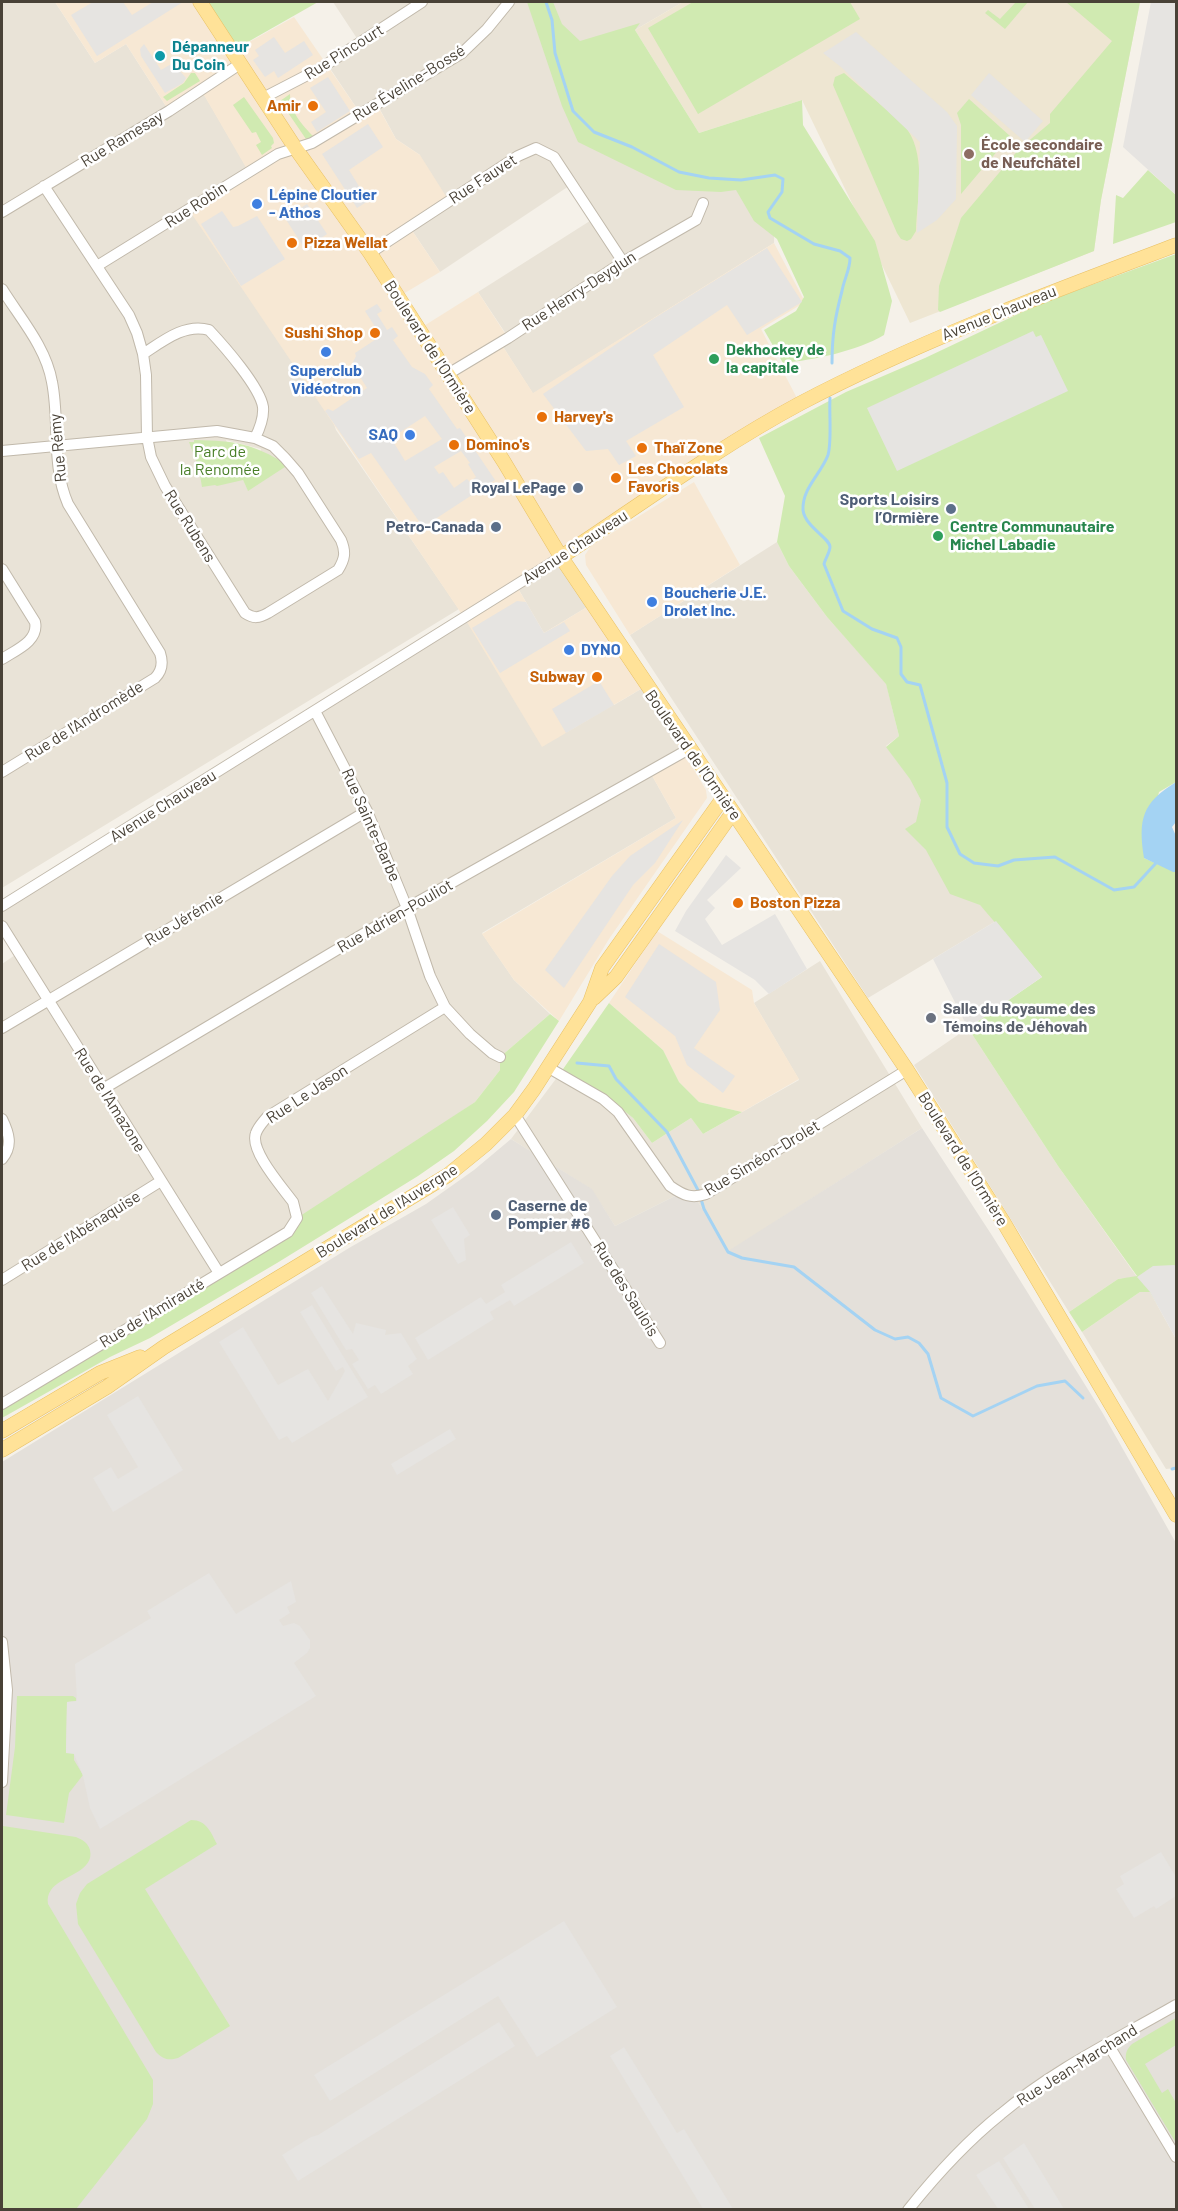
<!DOCTYPE html>
<html>
<head>
<meta charset="utf-8">
<style>
  body { margin:0 }
  #map { position:relative; width:1178px; height:2211px; overflow:hidden; background:#f5f1e9; font-family:Barlow,sans-serif }
  canvas { display:block }
  .frame { position:absolute; inset:0; border:3px solid #494237; pointer-events:none }
</style>
</head>
<body>
<div id="map">
<canvas width="1178" height="2211"></canvas>
<div class="frame"></div>
</div>
<script>
const ctx = document.querySelector('canvas').getContext('2d');
ctx.lineJoin = 'round';
function fillPath(path, color) { ctx.fillStyle = color; ctx.fill(path, 'evenodd'); }
function trace(path, color, width, dash) { ctx.strokeStyle = color; ctx.lineWidth = width; ctx.lineCap = dash ? 'butt' : 'round'; ctx.setLineDash(dash || []); ctx.stroke(path); }
function drawText(font, color, halo, rows, align = 'center') {
  ctx.font = font + ' Barlow,sans-serif'; ctx.lineWidth = 5; ctx.setLineDash([]); ctx.textBaseline = 'middle'; ctx.strokeStyle = halo; ctx.fillStyle = color; for (const [text, x, y, turn = 0] of rows) {
    ctx.save(); ctx.translate(x, y); ctx.rotate((+turn || 0) * Math.PI / 180); ctx.textAlign = isNaN(turn) ? turn : align; if (halo) ctx.strokeText(text, 0, 0); ctx.fillText(text, 0, 0); ctx.restore();
  }
}
const residential = new Path2D(`
  M2 2H55L95 63 126 44 169 111 201 89 249 171 336 430 459 609 2 888ZM226 440 261 449 248 490 243 480Z
  M333 2H683L561 73 775 201 774 243 533 394 500 342 508 337 478 292 593 219 572 184 440 272 409 226 420 155 396 139 377 104 360 113 327 64 360 43Z
  M777 542 789 566 827 617 886 683 899 736 886 746 935 811 906 829 996 921 868 998 630 635Z
  M561 557 592 604 544 633 516 585Z
  M465 619 614 705 646 686 689 749 650 772 676 818 482 933 514 980 550 1014 500 1057V1070L475 1102 294 1226 2 1404V964L18 953 2 926V906Z
  M820 961 922 1128 728 1252 695 1197 675 1196 615 1226 591 1189 511 1139 561 1072 618 1106 633 1118 652 1143 691 1118 703 1134 799 1080 754 1003Z
  M968 1028 1058 1166 1137 1277 1118 1279 1069 1312 914 1065Z
  M1140 1292H1150L1176 1339V1468L1166 1469 1082 1332Z`);
const commercial = new Path2D(`
  M55 2H200L233 51 294 17 360 113 376 103 396 139 420 155 449 201 409 226 440 272 398 297 419 329 478 292 508 338 500 342 533 393 774 243 805 302 761 329 800 404 516 585 544 633 592 604 646 686 542 747 465 619 189 210 248 171 201 90 169 111 126 44 95 63Z
  M694 482 740 565 630 635 586 565 585 555 591 546Z
  M685 755 706 790 707 798 609 939 559 1021 514 980 482 934 676 818 651 774Z
  M657 931 752 990 754 1003 799 1079 742 1112 699 1102 679 1082 663 1050 609 1003Z`);
const industrial = new Path2D(`
  M922 1128 993 1237 1102 1412 1176 1543V2209L2 2210V1462L349 1248 426 1204 474 1170 511 1139 592 1189 615 1226 675 1196 695 1197 728 1251Z`);
const education = new Path2D(`
  M683 2H1140L1101 200 1094 251 910 323 802 100 699 133 635 30Z`);
const green = new Path2D(`
  M200 2H318L232 51Z
  M527 2H553L562 24 580 41 640 23 635 30 699 133 802 100 803 125 875 241 892 301 884 335C857 351 814 360 783 363L764 330 796 311 804 297 777 239 754 221 736 190 721 192 676 190 578 142 562 106Z
  M693 2H850L860 19 698 114 648 28Z
  M1016 2H1028L1005 29 985 13 988 10 1000 19Z
  M1066 2H1140L1101 200 1094 251 940 312 938 310 939 286 961 218 1025 142V144L1050 123V114L1112 41Z
  M191 73H195L200 81 167 101 163 97 184 83Z
  M844 73 903 124C928 152 917 197 916 231L911 239 907 241 901 239 897 233 833 85 835 77Z
  M290 94C290 112 302 125 314 137L308 142 280 101Z
  M244 97 273 138 274 143 271 146 272 148 262 155 256 145 261 142 256 132 252 133 233 105Z
  M969 99 1010 136 961 194V125L957 113Z
  M1148 170 1176 195V222L1113 244 1116 195 1123 198Z
  M1176 254V782L1159 792 1144 858 1176 872V1336L1150 1292H1140L1082 1332 1069 1312 1118 1279 1137 1276 1058 1166 968 1028 1042 977 980 905 950 894 926 850 905 829 916 822 921 800 910 779 886 747 899 736 886 684 827 617 789 566 777 542 785 496 759 438 846 392 925 358 1037 305Z
  M194 440C237 441 251 443 288 465L248 491 243 480 217 486 215 485 202 487 199 469 189 442H194Z
  M609 1003 663 1050 679 1082 699 1102 742 1112 703 1134 691 1118 652 1143 633 1118 618 1106 561 1072Z
  M550 1014 559 1021 514 1092 487 1121 454 1151 418 1176 277 1263 150 1338 110 1357 2 1418V1404L288 1232 297 1218 475 1102 500 1070V1057Z
  M17 1696H73L76 1698V1701L67 1702 66 1752 74 1753V1760L83 1775 69 1793 64 1823 6 1815 15 1747Z
  M191 1820C207 1820 211 1833 217 1844L145 1889 230 2026 178 2058C168 2061 163 2059 156 2052L78 1924 76 1904 80 1893 87 1884Z
  M3 1826 76 1837C83 1840 88 1843 90 1850 95 1872 60 1876 51 1890 48 1894 47 1899 48 1904L153 2080V2104L147 2119 76 2209H2Z
  M1176 2018V2045L1145 2064 1162 2093 1168 2089 1176 2103V2143L1126 2060C1125 2053 1127 2049 1132 2044Z`);
const parking = new Path2D(`
  M93 2H123L132 15 153 2H183L97 56 71 15Z
  M1151 2H1176V195L1123 147Z
  M856 32 947 112 957 126 956 199 937 220 917 233 920 142 841 67 823 53Z
  M274 37 285 53 304 41 313 55 278 78 274 71 265 77 253 60 259 56 255 50Z
  M144 44 161 70 173 63 186 78 183 83 165 93 141 56 140 49Z
  M989 73 1043 121 1025 142 971 95Z
  M328 77 350 111 317 132 311 122 326 112 310 88Z
  M368 124 383 147 349 170 368 201 357 208 322 154Z
  M307 204 327 234 305 249 285 218Z
  M222 211 233 227 238 226 257 216 285 259 241 286 201 224Z
  M767 248 802 302 747 335 727 305 653 355 684 407 626 441 636 456 619 465 608 449 586 451 543 394 653 319Z
  M377 304 382 311 377 314 387 330 392 327 398 336 393 340 412 367 425 374 433 385 429 389 457 429 460 428 495 480 423 527 371 453 359 459 325 411 328 409 333 411 367 388 352 364 356 356 355 353 381 336 365 311ZM425 416 442 439 405 461 391 438ZM461 451 470 463 468 464 476 477 470 482 467 479 454 488 443 472 439 474 434 467Z
  M1033 331 1036 337 1041 335 1068 391 897 471 867 408Z
  M517 601 526 602 544 633 564 622 570 631 500 673 472 628Z
  M599 681 614 705 566 733 552 709Z
  M683 820 655 863 633 885 564 988 545 970 612 876 630 856Z
  M726 855 741 868 707 900 715 908 705 919 722 945 775 914 807 969 769 994 755 980 675 931 686 911Z
  M996 921 1042 977 968 1028 933 959Z
  M659 944 716 982 720 1010 694 1048 735 1076 723 1093 687 1065 675 1036 625 997Z
  M453 1207 470 1235 464 1239 466 1260 458 1264 431 1220Z
  M571 1242 584 1263 514 1306 510 1300 490 1312 494 1319 428 1360 415 1338 481 1297 486 1304 505 1292 501 1285Z
  M1174 1265 1176 1266V1339L1150 1292 1137 1277 1153 1266Z
  M322 1286 353 1334 356 1323 386 1330 385 1335 401 1333 417 1359 408 1366 413 1374 381 1394 375 1385 368 1389 352 1364 359 1360 352 1349 346 1350 311 1293Z
  M312 1305 368 1397 292 1443 287 1436 279 1440 219 1342 243 1327 278 1385 308 1369 328 1401 345 1371 343 1367 336 1371 300 1312Z
  M138 1396 183 1470 113 1512 93 1478 111 1467 118 1479 138 1467 107 1415Z
  M450 1429 456 1439 397 1475 391 1464Z
  M209 1573 236 1614 291 1581 296 1602 287 1607 290 1613 279 1620 283 1626 294 1623 300 1626 310 1640V1648L307 1653 294 1663 316 1696 100 1829 90 1808 83 1776 74 1754 66 1753 67 1702 77 1701 75 1664 151 1618 147 1611Z
  M1161 1852 1176 1877V1896L1156 1909 1154 1906 1134 1918 1116 1889 1124 1884 1120 1876Z
  M564 1921 617 2007 537 2057 498 1996 330 2101 314 2075Z
  M499 2022 515 2046 298 2181 282 2155 311 2137 318 2135Z
  M624 2047 677 2133 684 2129 733 2209H703L610 2056Z
  M1024 2143 1064 2209H1035L1003 2158Z
  M999 2161 1029 2209H998L976 2175Z`);
const water = new Path2D(`
  M1176 782V822L1172 827 1176 836V872H1173L1144 858C1138 819 1142 803 1176 782Z`);
const stream = new Path2D(`
  M546 2 552 20 555 53 573 111 594 132 632 147 679 172 709 178 741 180 775 175 783 179 782 192 768 212 770 218 814 244 840 251 850 258C850 270 844 279 842 291 835 317 832 336 832 363
  M830 398C829 414 832 441 828 455 821 474 802 488 803 510 805 527 830 538 830 547 830 552 825 559 824 564L843 611 872 629 897 638 901 647V674L907 682 920 685 947 783V827L960 854 974 863 998 866 1014 860 1055 857 1114 890 1134 887 1157 862
  M577 1063 609 1066 616 1079 667 1132 699 1192
  M701 1199 704 1209 728 1252 742 1258 794 1267 875 1330 895 1339 908 1337 919 1343 928 1354 941 1398 973 1416 1037 1386 1065 1381 1083 1398
  M1172 1469 1176 1468`);
const minor = new Path2D(`
  M263 98 321 68 422 2
  M2 212 169 111 240 64
  M370 253 518 156 536 148 554 157 623 262
  M97 266 278 154 312 143 462 53 487 29 509 2
  M2 289C20 318 46 347 52 382 60 422 51 465 68 504L160 653C163 662 162 671 155 678L2 772
  M143 354C163 341 185 323 209 330 224 346 260 387 263 407 264 418 260 428 255 438
  M448 374 508 338 623 262 696 220 703 203
  M2 451 217 431 255 438 273 446 285 458 298 473 341 540C346 552 345 559 338 570L268 613C259 618 254 619 245 613L165 486 151 457 147 437 146 375 143 354 137 333 129 315 44 186
  M2 569 35 622C39 641 16 650 2 659
  M315 711 367 811 407 908 430 976 445 1007 470 1034 492 1053 500 1057
  M2 906 561 557
  M2 926 219 1273
  M2 1028 367 811
  M549 1068 603 1099 618 1112 670 1186C683 1195 691 1199 706 1194L907 1070
  M103 1089 407 908 689 749
  M515 1115 660 1343
  M2 1119C9 1133 13 1146 2 1159
  M2 1280 161 1181
  M2 1404 288 1232 297 1218 293 1202C282 1187 249 1150 256 1133 258 1127 263 1122 267 1117L445 1007
  M2 1642 7 1690 2 1782
  M1108 2044 1176 2157
  M908 2210C936 2175 966 2142 1001 2114 1053 2070 1117 2039 1176 2005`);
const major = new Path2D(`
  M200 2 296 149 370 253 504 462 561 557 907 1070 1004 1223 1176 1515
  M561 557C640 505 717 448 801 403 921 340 1049 293 1176 245
  M594 998 616 977 733 812
  M2 1431 100 1373 140 1357
  M2 1450 107 1387 164 1347 448 1175 486 1144 515 1115 534 1089 590 1002 602 968 723 798`);
const markers = [
  [160,56,6,"#0f9aa8"],
  [313,106,6,"#e8710a"],
  [969,154,6,"#8d6e63"],
  [257,204,6,"#3f7fe0"],
  [292,243,6,"#e8710a"],
  [375,333,6,"#e8710a"],
  [326,352,6,"#3f7fe0"],
  [714,359,6,"#2e9e5b"],
  [542,417,6,"#e8710a"],
  [410,435,6,"#3f7fe0"],
  [454,445,6,"#e8710a"],
  [642,448,6,"#e8710a"],
  [616,478,6,"#e8710a"],
  [578,488,6,"#5c6f8a"],
  [951,509,6,"#5c6f8a"],
  [496,527,6,"#5c6f8a"],
  [938,536,6,"#2e9e5b"],
  [652,602,6,"#3f7fe0"],
  [569,650,6,"#3f7fe0"],
  [597,677,6,"#e8710a"],
  [738,903,6,"#e8710a"],
  [931,1018,6,"#6b7280"],
  [496,1215,6,"#5c6f8a"]
];
const cultureNames = [
  ["Dépanneur",172,47],
  ["Du Coin",172,65]
];
const streetNames = [
  ["Rue Pincourt",344,52,-32],
  ["Rue Éveline-Bossé",409,83,-32],
  ["Rue Ramesay",122,139,-31],
  ["Rue Fauvet",483,179,-33],
  ["Rue Robin",196,205,-33],
  ["Rue Henry-Deyglun",579,291,-33],
  ["Avenue Chauveau",999,313,-22],
  ["Boulevard de l'Ormière",430,347,57],
  ["Rue Rémy",58,448,-95],
  ["Rue Rubens",190,526,58],
  ["Avenue Chauveau",575,547,-33],
  ["Rue de l'Andromède",84,721,-32],
  ["Boulevard de l'Ormière",693,755,55],
  ["Avenue Chauveau",163,806,-32],
  ["Rue Sainte-Barbe",371,825,66],
  ["Rue Adrien-Pouliot",395,916,-30],
  ["Rue Jérémie",184,919,-31],
  ["Rue Le Jason",307,1094,-33],
  ["Rue de l'Amazone",110,1100,58],
  ["Rue Siméon-Drolet",762,1158,-31],
  ["Boulevard de l'Ormière",963,1159,58],
  ["Boulevard de l'Auvergne",387,1211,-32],
  ["Rue de l'Abénaquise",81,1231,-32],
  ["Rue des Saulois",626,1289,58],
  ["Rue de l'Amirauté",152,1313,-31],
  ["Rue Jean-Marchand",1077,2065,-32]
];
const foodNames = [
  ["Amir",301,106,"right"],
  ["Pizza Wellat",304,243],
  ["Sushi Shop",363,333,"right"],
  ["Harvey's",554,417],
  ["Domino's",466,445],
  ["Thaï Zone",654,448],
  ["Les Chocolats",628,469],
  ["Favoris",628,487],
  ["Subway",585,677,"right"],
  ["Boston Pizza",750,903]
];
const educationNames = [
  ["École secondaire",981,145],
  ["de Neufchâtel",981,163]
];
const shopNames = [
  ["Lépine Cloutier",269,195],
  ["- Athos",269,213],
  ["Superclub",326,371,"center"],
  ["Vidéotron",326,389,"center"],
  ["SAQ",398,435,"right"],
  ["Boucherie J.E.",664,593],
  ["Drolet Inc.",664,611],
  ["DYNO",581,650]
];
const leisureNames = [
  ["Dekhockey de",726,350],
  ["la capitale",726,368],
  ["Centre Communautaire",950,527],
  ["Michel Labadie",950,545]
];
const parkNames = [
  ["Parc de",220,452],
  ["la Renomée",220,470]
];
const serviceNames = [
  ["Royal LePage",566,488],
  ["Sports Loisirs",939,500],
  ["l’Ormière",939,518],
  ["Petro-Canada",484,527],
  ["Caserne de",508,1206,"left"],
  ["Pompier #6",508,1224,"left"]
];
const worshipNames = [
  ["Salle du Royaume des",943,1009],
  ["Témoins de Jéhovah",943,1027]
];
fillPath(residential, '#e9e3d7');
fillPath(commercial, '#f7e8d4');
fillPath(industrial, '#e4e0da');
fillPath(education, '#eee6d2');
fillPath(green, '#d0eab1');
fillPath(parking, '#e6e4e1');
fillPath(water, '#a4d3f3');
trace(stream, '#a4d3f3', 3);
trace(minor, '#c1b9ab', 12);
trace(major, '#e8c064', 15);
trace(minor, '#fff', 10);
trace(major, '#ffe298', 14);
for (const [x, y, r, color] of markers) { const dot = new Path2D(); dot.arc(x, y, r, 0, 2 * Math.PI); ctx.fillStyle = color; ctx.fill(dot); trace(dot, '#fff', 2); }
drawText('bold 16px', '#0d838f', '#fff', cultureNames, 'left');
drawText('16px', '#494237', '#fff', streetNames);
drawText('bold 16px', '#c56008', '#fff', foodNames, 'left');
drawText('bold 16px', '#785e54', '#fff', educationNames, 'left');
drawText('bold 16px', '#366cbe', '#fff', shopNames, 'left');
drawText('bold 16px', '#27864d', '#fff', leisureNames, 'left');
drawText('16px', '#487e27', '#fff', parkNames);
drawText('bold 16px', '#4e5e75', '#fff', serviceNames, 'right');
drawText('bold 16px', '#5b616d', '#fff', worshipNames, 'left');
</script>
</body>
</html>
